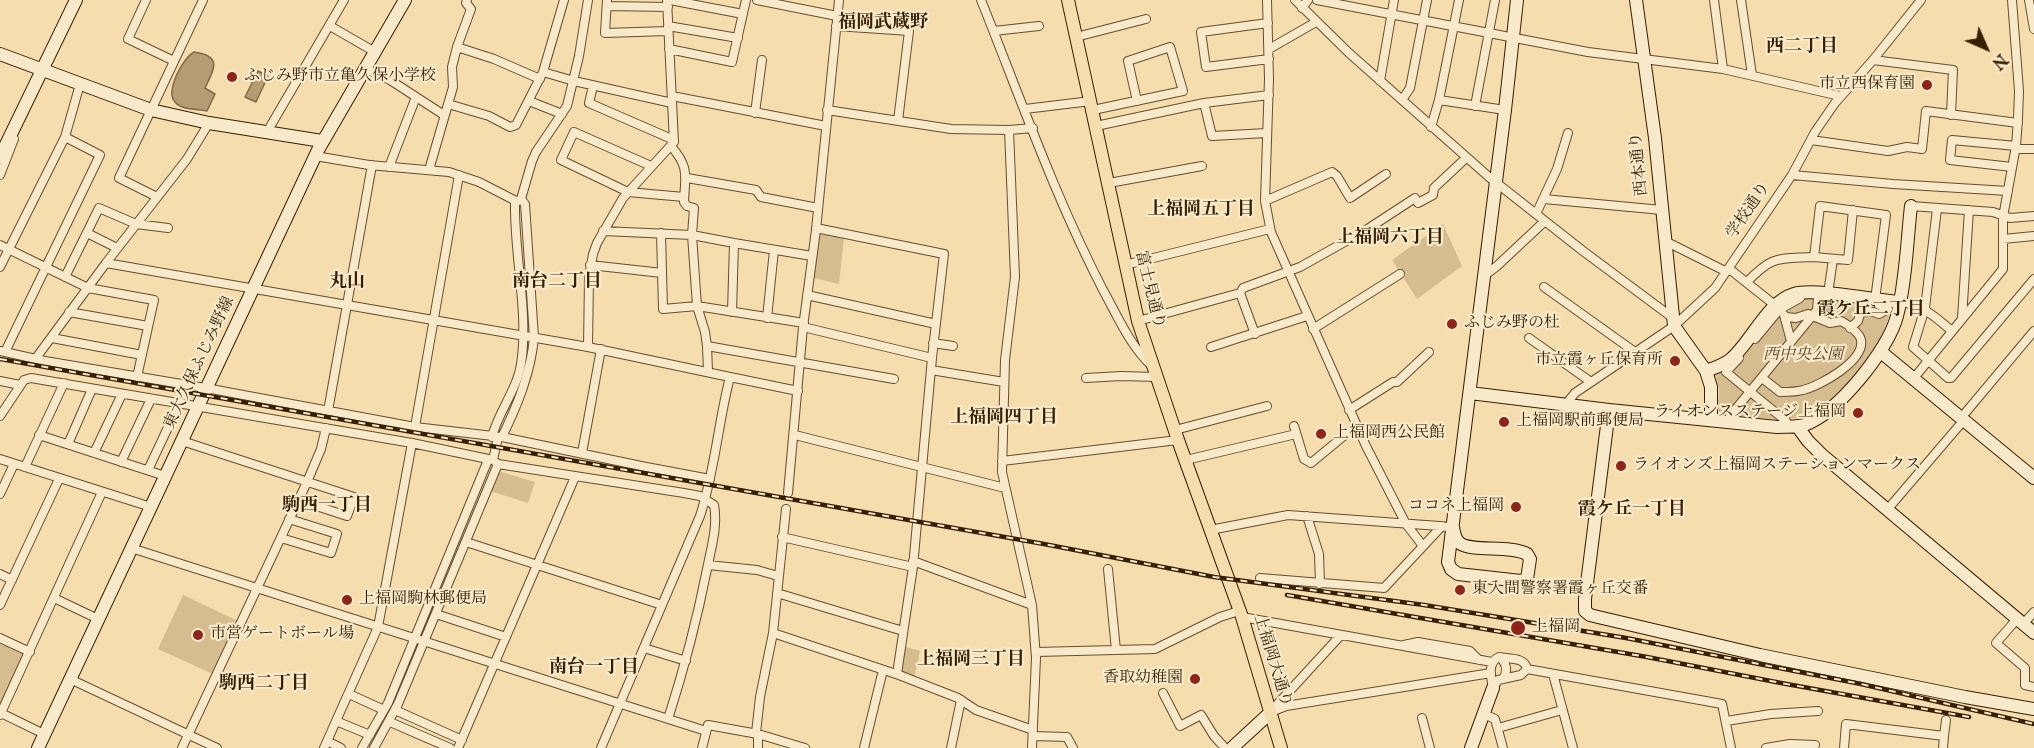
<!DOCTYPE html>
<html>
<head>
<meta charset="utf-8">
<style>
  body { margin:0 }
  #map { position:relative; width:2034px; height:748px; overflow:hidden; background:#f5ddad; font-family:"IM FELL English",serif }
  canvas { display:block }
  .north { position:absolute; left:1956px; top:18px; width:60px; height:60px; -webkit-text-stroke:4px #f8e9ca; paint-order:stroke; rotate:135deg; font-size:16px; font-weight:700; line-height:24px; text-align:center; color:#361f03 }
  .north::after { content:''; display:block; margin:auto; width:21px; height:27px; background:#361f03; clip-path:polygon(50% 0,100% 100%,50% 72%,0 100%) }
</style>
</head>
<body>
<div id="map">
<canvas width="2034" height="748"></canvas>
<div class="north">N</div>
</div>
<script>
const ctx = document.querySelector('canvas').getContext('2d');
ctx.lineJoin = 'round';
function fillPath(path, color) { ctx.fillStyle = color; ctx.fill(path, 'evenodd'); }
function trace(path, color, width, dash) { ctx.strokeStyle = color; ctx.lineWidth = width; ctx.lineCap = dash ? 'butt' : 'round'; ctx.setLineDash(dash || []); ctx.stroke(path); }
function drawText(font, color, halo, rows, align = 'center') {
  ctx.font = font + ' "IM FELL English","Noto Serif JP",serif'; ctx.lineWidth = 4.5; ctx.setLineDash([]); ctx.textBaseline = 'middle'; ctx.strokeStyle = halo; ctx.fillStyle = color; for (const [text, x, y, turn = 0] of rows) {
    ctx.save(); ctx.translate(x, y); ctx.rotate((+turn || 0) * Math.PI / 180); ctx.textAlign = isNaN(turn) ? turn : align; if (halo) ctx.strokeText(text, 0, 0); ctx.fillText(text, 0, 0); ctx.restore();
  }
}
const green = new Path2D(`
  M1443 224 1462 266 1417 299 1392 260Z
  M820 234 844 238 839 284 814 278Z
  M1802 296 1888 304 1890 309C1889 316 1887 324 1884 331 1873 359 1827 412 1797 418 1776 422 1745 416 1723 414L1718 411 1719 389 1714 373 1778 309Z
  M498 471 535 482 528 503 490 491Z
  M183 595 238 621 213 674 158 649Z
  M0 642 22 652 23 655 0 706Z
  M903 646 920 651 914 678 900 673Z`);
const water = new Path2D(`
  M194 52C223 56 214 69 205 88L215 94 207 111C197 109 181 110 175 102 165 91 183 58 194 52Z
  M258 71 268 76 256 102 245 97Z`);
const street = new Path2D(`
  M146 0 128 39 174 61
  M607 0 605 33 668 31
  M670 0 743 14
  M757 0 837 16
  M981 0C1020 97 1055 197 1103 290 1117 315 1130 346 1152 366
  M1267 0 1269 79 1265 201 1271 232 1366 446 1406 524 1423 546
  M1295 0 1349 53 1489 177 1583 251 1673 318
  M1317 0 1588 52 1723 69 1840 96
  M1714 0 1723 69
  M1741 0 1752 75
  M2029 0 2034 29
  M607 6 668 7
  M1302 8 1308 0
  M1268 23 1201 32 1206 67 1269 59
  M330 26 375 52
  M668 26 738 38
  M836 26 909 31 898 121
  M994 31 1039 26
  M1076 37 1146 19
  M457 47 494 59 540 79
  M669 49 732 62 746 0
  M1269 49 1316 22
  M1873 60 1953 70 1951 115
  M366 69 390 80 444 115
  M543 72 564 0
  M1380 81 1394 0
  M593 86 589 103 674 140
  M672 96 826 126
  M1402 100 1410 88 1427 0
  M1439 100 1505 110
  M529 101 562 114
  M1204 103 1212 136 1267 133
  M448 104 489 116 510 127 516 125 543 72 574 81 672 103
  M1475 106 1495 0
  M1025 109 1091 101
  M827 110 951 129 1009 130 1033 128
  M1093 110 1183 91 1170 47 1128 61 1137 101
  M755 113 762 60
  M1096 126 1204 103 1269 95
  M1431 127 1439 100 1459 0
  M1009 130 1015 277 1005 360 1002 472 1032 605 1036 658 1032 748
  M267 132 344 0
  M1811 140 1888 151 1907 147 1922 149 1926 111 2018 123
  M671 146C690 168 685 176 684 202L687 206 694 208 692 235 697 306 705 332 707 346 894 379
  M2015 149H2034
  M315 156 369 165 449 172 479 182 516 201
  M651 166 574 132 561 160 628 192 684 197
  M389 167 416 97
  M2012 167 1950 160 1952 140 2016 146
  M429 170 453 87 452 67 457 47 471 9 466 3 467 0
  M0 175 14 139
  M1792 175 1893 184 2008 191
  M687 178 756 190 761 197 818 208
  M1109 183 1202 166
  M157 197 119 178 203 0
  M1544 199 1662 210
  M1265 201 1332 172 1337 176 1350 198 1386 174
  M1911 206 1993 212 2010 218 2034 216
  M1937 209 1925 308 1913 347 1948 378H1951L2034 279
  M1536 214 1557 169 1568 133
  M816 228 944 254 932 358 913 567 897 674
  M603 231 692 235 734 243
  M87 233 117 248
  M661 233 663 309 697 306 804 323
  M2003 239 2034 236
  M1665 241 1723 270 1732 271 1776 306
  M0 245 88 288 154 300 137 377
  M1814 257 1848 260 1853 210
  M106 263 588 347 730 377
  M590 265 662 273
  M1125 265 1270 229
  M0 267 65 137 80 84
  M1484 276 1497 266 1545 221
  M65 277 99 208 136 224 168 228
  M1747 282C1773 255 1778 259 1814 257L1820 206 1886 215 1875 300
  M1544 287 1635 352
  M1828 294 1833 259
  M807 295 936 324
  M1900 302C1922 304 1935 317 1952 331
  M69 312 148 326
  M732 312 734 243 812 256
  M1784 315 1791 341
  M767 318 774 250
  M1962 318 1969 210
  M1138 321 1240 293
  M803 327 932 358
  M1850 328 1858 321 1860 314C1867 310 1872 311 1879 314L1888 309 1887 306 1879 305
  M1313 329 1400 274
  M1255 334 1240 293 1243 288 1300 267 1366 230 1415 198 1418 203 1433 195 1434 188 1466 158
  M52 338 142 355
  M1529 338 1591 382
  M1755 339 1779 310 1800 298
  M933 343 953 346
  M707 346 708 371
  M588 347 589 277 593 254 597 243 623 198 674 142 667 0
  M1211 347 1307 316
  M0 351 45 361 211 389 415 427 502 437 646 467 710 479
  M5 352 100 155 65 137
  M36 358 106 263 187 159 209 123
  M1739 358 1726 372 1786 421
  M931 370 1004 382
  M1086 378 1121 376 1157 377
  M1762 378 1780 392C1788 392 1796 392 1803 390 1820 386 1865 361 1861 340 1860 333 1847 324 1841 321L1830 323 1808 314 1796 318 1786 317
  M1914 378 2003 269V217L2016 146 2018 119 2019 91 2012 0
  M0 381 20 385
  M1566 404 1575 393 1674 326 1715 288 1792 175 1815 132 1835 103 1873 60 1921 0
  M1349 410 1393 382H1397L1429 352
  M328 411 372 165
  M0 416 24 380 31 378 412 443 493 460 498 464 684 493 700 496 714 505C718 526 711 549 707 569 697 620 684 669 668 719
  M1730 416 1817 310 1818 298
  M1961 418 2034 331
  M1294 426 1304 459 1311 463 1356 426
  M415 427 459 175
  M1175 430 1267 406
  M39 435 165 476
  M795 435 1005 488
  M492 437C498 412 517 390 521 364 529 314 514 255 515 203L521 199 532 161 536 152 567 106 579 56 588 0
  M502 437C517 406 531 373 534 337L525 204 521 199
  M182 441 354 497 347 516 298 500
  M68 444 92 389
  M94 453 122 394
  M582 453 601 349
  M0 459 151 507
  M493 460 498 437
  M1186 460 1296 434
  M1002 461 1178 440
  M121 462 151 399
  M25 467 64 383
  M148 470 179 404
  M788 493 803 327 816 230 839 0
  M0 494 14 464
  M1887 510 1964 420
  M1307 516 1319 554 1320 584
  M1210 530 1288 515 1453 527
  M782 537 913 567
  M281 538 331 553 337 534 289 519
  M466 542 662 605
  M131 548 706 731
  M913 561 1032 605
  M708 565 757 570 778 576
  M1108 569 1116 650
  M0 574 12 580
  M1260 578 1384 588 1442 526
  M777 593 903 631
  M54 598 98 619
  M0 605 59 479
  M436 614 506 637
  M1242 617 1492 662
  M2017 619 1996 643 2025 668V685L2034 687
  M2023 624 2034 612
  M773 633 899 675 958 698 976 710 1033 730
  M0 638 30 652
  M1404 645 1418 642 1470 651 1479 660
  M644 648 686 661
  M1036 652 1155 649 1220 617 1239 611
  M1499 657C1509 659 1525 657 1527 669L1521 675 1498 680 1493 688C1491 678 1487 662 1499 657Z
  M1500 657C1507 664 1508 671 1503 679
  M1527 669 1722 704 1731 748
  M1553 674 1573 748
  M70 679 217 748
  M1163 693 1180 726 1201 715 1214 736 1225 748
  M349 694 384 710
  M1273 709 1340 636
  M395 710 462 740
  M1271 712 1286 706 1491 673
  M1 713 44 734
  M1484 714 1495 719 1503 748
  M0 715 102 492
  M1422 718 1430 748
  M336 721 370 735
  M1726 721 1771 714 1818 711
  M390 722 450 748
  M1498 728 1562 710
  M756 733 760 697 773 633 786 509
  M758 734V748
  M1033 736 1067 737 1073 748
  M1944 736 1946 720
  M327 741 341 748
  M182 748 307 482 321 449 326 428
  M324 748 378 627 412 443
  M362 748 388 703 488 460
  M374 748 398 704 498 464
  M458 748 575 477
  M601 748 700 516C715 471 718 423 730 377L798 391
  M702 748 708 725 758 734 805 748
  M864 748 883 670
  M951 748 961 700
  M1766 748 1790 744 1815 745
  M1844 748 1846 724 1944 736 1943 748`);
const secondary = new Path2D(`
  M1636 0 1655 138 1674 326 1706 371 1711 387V419
  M0 54 151 110 209 123 322 141
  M0 157 76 0
  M1911 206C1907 241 1906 281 1897 316 1889 349 1837 414 1804 425 1796 427 1785 427 1777 427L1609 410 1585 599V611L1590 615 1598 617 1760 655 1965 697 2034 709
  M1881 352 2034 478
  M1706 371C1714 368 1724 365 1731 359 1752 341 1767 302 1794 294 1814 288 1876 300 1900 302
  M1470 393 1609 410
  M1797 426 1808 441 1821 454 2034 633
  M1453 527C1454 533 1455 541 1461 544 1474 552 1510 545 1527 554L1530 559 1527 579 1521 581 1458 574 1451 569 1448 562 1505 110 1517 0
  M38 748 318 150 405 0
  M1232 748 1271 712
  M1471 748 1493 688`);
const primary = new Path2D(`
  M1068 0 1138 321 1178 440 1242 617 1281 748`);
const rail = new Path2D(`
  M0 359 1044 544 1214 577 1424 605 1626 638 1861 684 2034 724
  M1287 595 1647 657 1781 683 1969 717`);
const markers = [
  [232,77,6,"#8f2418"],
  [1927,85,6,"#8f2418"],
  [1452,324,6,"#8f2418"],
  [1675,361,6,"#8f2418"],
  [1858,413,6,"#8f2418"],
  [1504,422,6,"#8f2418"],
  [1321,434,6,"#8f2418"],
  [1621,466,6,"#8f2418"],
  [1516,507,6,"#8f2418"],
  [1460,590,6,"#8f2418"],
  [347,600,6,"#8f2418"],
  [1518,628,8,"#8f2418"],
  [198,635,6,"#8f2418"],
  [1195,679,6,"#8f2418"]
];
const poiNames = [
  ["ふじみ野市立亀久保小学校",244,77],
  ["市立西保育園",1915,85,"right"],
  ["ふじみ野の杜",1464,324],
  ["市立霞ヶ丘保育所",1663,361,"right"],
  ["ライオンスステージ上福岡",1846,413,"right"],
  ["上福岡駅前郵便局",1516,422],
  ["上福岡西公民館",1333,434],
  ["ライオンズ上福岡ステーションマークス",1633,466],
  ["ココネ上福岡",1504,507,"right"],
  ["東入間警察署霞ヶ丘交番",1472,590],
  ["上福岡駒林郵便局",359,600],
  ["上福岡",1532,628],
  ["市営ゲートボール場",210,635],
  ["香取幼稚園",1183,679,"right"]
];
const streetNames = [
  ["西本通り",1640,164,-96],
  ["学校通り",1749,211,-56],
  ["富士見通り",1149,290,76],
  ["東大久保ふじみ野線",200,363,-65],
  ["上福岡大通り",1272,661,73]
];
const parkNames = [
  ["西中央公園",1803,356]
];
const neighbourhoodNames = [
  ["福岡武蔵野",883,23],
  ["西二丁目",1802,47],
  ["上福岡五丁目",1201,210],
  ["上福岡六丁目",1390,238],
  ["丸山",347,282],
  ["南台二丁目",557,282],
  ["霞ケ丘二丁目",1871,310],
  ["上福岡四丁目",1004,418],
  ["駒西一丁目",327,506],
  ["霞ケ丘一丁目",1632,510],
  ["上福岡三丁目",971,660],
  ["南台一丁目",594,668],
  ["駒西二丁目",264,684]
];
fillPath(green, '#d5bd90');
fillPath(water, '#b49c73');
trace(water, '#826a46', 1.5);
trace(street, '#664e2e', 10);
trace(secondary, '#361f03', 14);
trace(primary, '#361f03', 14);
trace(street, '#f8e9ca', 8);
trace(secondary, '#f8e9ca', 12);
trace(primary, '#f5ddad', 12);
trace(rail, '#361f03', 4.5);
trace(rail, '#f8e9ca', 2, [7]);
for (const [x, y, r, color] of markers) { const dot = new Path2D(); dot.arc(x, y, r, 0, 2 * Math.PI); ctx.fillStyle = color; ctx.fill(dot); trace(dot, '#f8e9ca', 2); }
drawText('16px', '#361f03', '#f8e9ca', poiNames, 'left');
drawText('16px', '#361f03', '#f8e9ca', streetNames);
drawText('italic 16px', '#5e4626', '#f8e9ca', parkNames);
drawText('bold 18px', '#361f03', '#f8e9ca', neighbourhoodNames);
</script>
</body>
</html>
